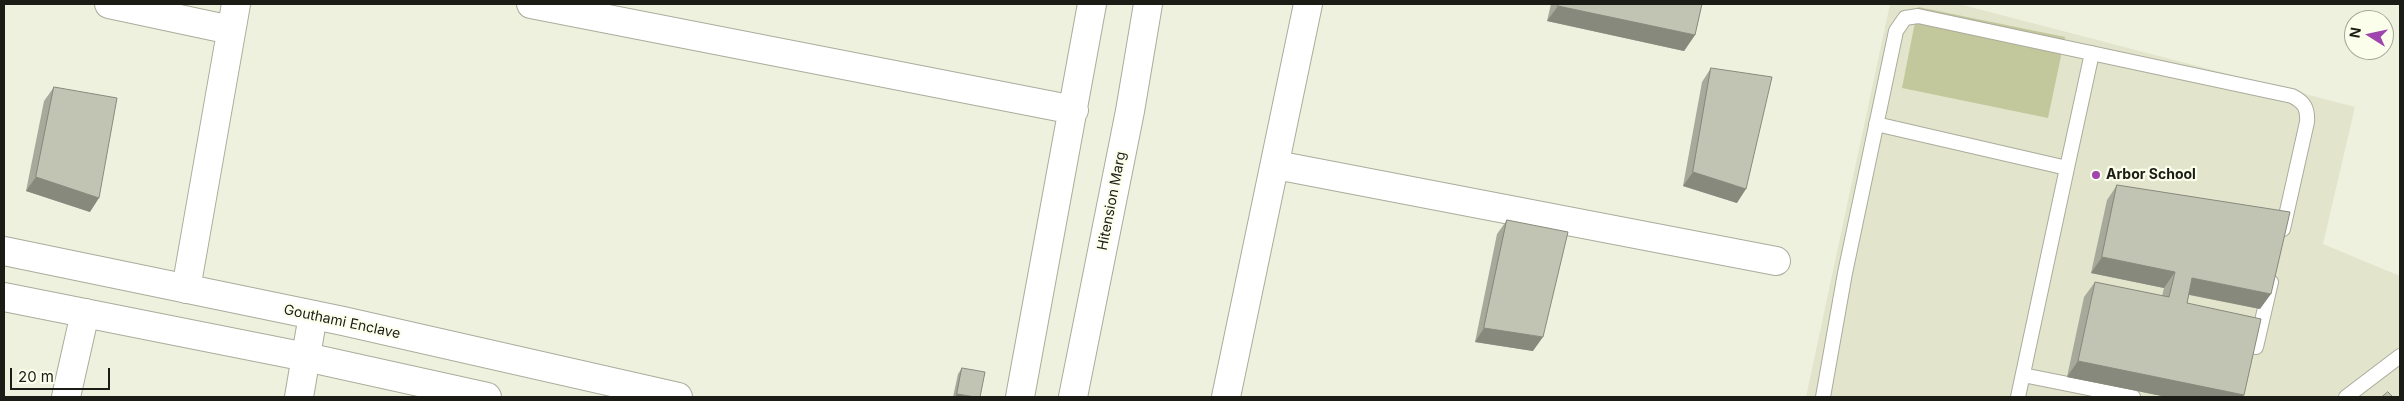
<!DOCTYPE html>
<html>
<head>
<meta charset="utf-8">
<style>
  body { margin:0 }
  #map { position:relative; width:2404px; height:401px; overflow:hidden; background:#eff1df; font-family:Inter,sans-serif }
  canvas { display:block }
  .frame { position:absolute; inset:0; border:5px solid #1b1c16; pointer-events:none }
  .north { position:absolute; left:2344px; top:10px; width:50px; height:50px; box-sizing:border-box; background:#fcfeec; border:1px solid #a2a496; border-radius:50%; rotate:280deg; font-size:14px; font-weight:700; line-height:20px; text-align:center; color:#1b1c16 }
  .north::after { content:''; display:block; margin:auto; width:18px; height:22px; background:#a044ae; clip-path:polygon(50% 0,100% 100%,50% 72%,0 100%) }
  .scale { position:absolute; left:10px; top:368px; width:100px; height:22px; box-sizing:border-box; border:2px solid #1b1c16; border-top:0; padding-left:6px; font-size:15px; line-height:18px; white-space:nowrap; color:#1b1c16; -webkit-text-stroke:4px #fcfeec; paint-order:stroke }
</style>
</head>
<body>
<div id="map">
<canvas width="2404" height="401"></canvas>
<div class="frame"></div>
<div class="north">N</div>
<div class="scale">20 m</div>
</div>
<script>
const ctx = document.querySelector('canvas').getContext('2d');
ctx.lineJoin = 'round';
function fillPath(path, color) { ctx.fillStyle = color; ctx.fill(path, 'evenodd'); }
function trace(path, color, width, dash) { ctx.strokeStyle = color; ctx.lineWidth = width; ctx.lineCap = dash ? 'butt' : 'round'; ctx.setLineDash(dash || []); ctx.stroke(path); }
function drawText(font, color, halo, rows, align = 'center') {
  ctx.font = font + ' Inter,sans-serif'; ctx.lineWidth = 4.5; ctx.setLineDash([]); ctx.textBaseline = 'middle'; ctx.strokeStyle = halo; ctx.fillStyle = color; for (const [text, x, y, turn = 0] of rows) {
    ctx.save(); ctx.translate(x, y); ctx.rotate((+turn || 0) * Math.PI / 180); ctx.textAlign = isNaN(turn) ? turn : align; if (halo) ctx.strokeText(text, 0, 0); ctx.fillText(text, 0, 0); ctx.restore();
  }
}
const built = new Path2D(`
  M1890 4H1959L2355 107 2323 244 2400 276V397H1806Z`);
const green = new Path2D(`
  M1918 7 2065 37 2048 118 1902 88Z`);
const lane = new Path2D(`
  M1876 124 2067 168 2092 53
  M2256 347 2271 282
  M2023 375 2133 397
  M1823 397 1845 273 1896 31 1905 18 1918 16 2292 96C2304 102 2308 108 2307 122L2283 229
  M2018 397 2067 168
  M2346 397 2400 356`);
const street = new Path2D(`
  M109 4 231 30
  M531 4 1074 110
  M1276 165 1776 261
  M186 289 236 4
  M66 397 85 313
  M299 397 313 315
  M1020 397 1092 4
  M1073 397 1130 111 1148 4
  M1226 397 1308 4`);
const secondary = new Path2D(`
  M4 251 343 321 678 397
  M4 297 306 357 487 397`);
const wall = new Path2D(`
  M1551 4H1702L1695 35 1684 51 1547 21Z
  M1711 68 1737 203 1683 186 1702 82Z
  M54 87 90 212 26 191 44 101Z
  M2117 185 2260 309 2189 295 2187 303 2243 397H2167L2067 377 2084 297 2095 282 2162 296 2164 288 2091 273 2107 200Z
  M1507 220 1533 351 1475 342 1497 234Z
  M962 368 980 397H953L958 374Z`);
const shadedWall = new Path2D(`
  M1558 6 1695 35 1684 51 1547 21Z
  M1693 172 1746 189 1737 203 1683 186Z
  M36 177 99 198 90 212 26 191Z
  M2102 257 2175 272 2164 288 2091 273Z
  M2192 278 2271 294 2260 309 2181 293Z
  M1484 328 1543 337 1533 351 1475 342Z
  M2078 361 2244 395 2243 397H2167L2067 377Z
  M957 394 975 397H955Z`);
const building = new Path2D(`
  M1558 4H1702L1695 35 1558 6Z
  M1711 68 1772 77 1746 189 1693 172Z
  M54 87 117 98 99 198 36 177Z
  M2117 185 2290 212 2271 294 2192 278 2187 303 2261 319 2244 395 2078 361 2095 282 2169 297 2175 272 2102 257Z
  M1507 220 1568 232 1543 337 1484 328Z
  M962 368 985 372 980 397H975L957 394Z
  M2388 392 2393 397H2382Z`);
const markers = [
  [2096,175,5,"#a044ae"]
];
const poiNames = [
  ["Arbor School",2106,175]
];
const streetNames = [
  ["Hitension Marg",1112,201,-79],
  ["Gouthami Enclave",342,322,12]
];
fillPath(built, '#e2e5cc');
fillPath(green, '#c3c79c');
trace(lane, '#abac9c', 16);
trace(street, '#abac9c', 30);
trace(secondary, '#abac9c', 30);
trace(lane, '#fff', 14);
trace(street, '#fff', 28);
trace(secondary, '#fff', 28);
fillPath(wall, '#a7a99a');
fillPath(shadedWall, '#88897d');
fillPath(building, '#c2c4b3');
trace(building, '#88897d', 1);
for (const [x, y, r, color] of markers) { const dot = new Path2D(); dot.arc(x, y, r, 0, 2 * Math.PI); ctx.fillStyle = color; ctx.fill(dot); trace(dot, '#fcfeec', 2); }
drawText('bold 14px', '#1b1c16', '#fcfeec', poiNames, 'left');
drawText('14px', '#1b1c16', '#fcfeec', streetNames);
</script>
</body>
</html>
